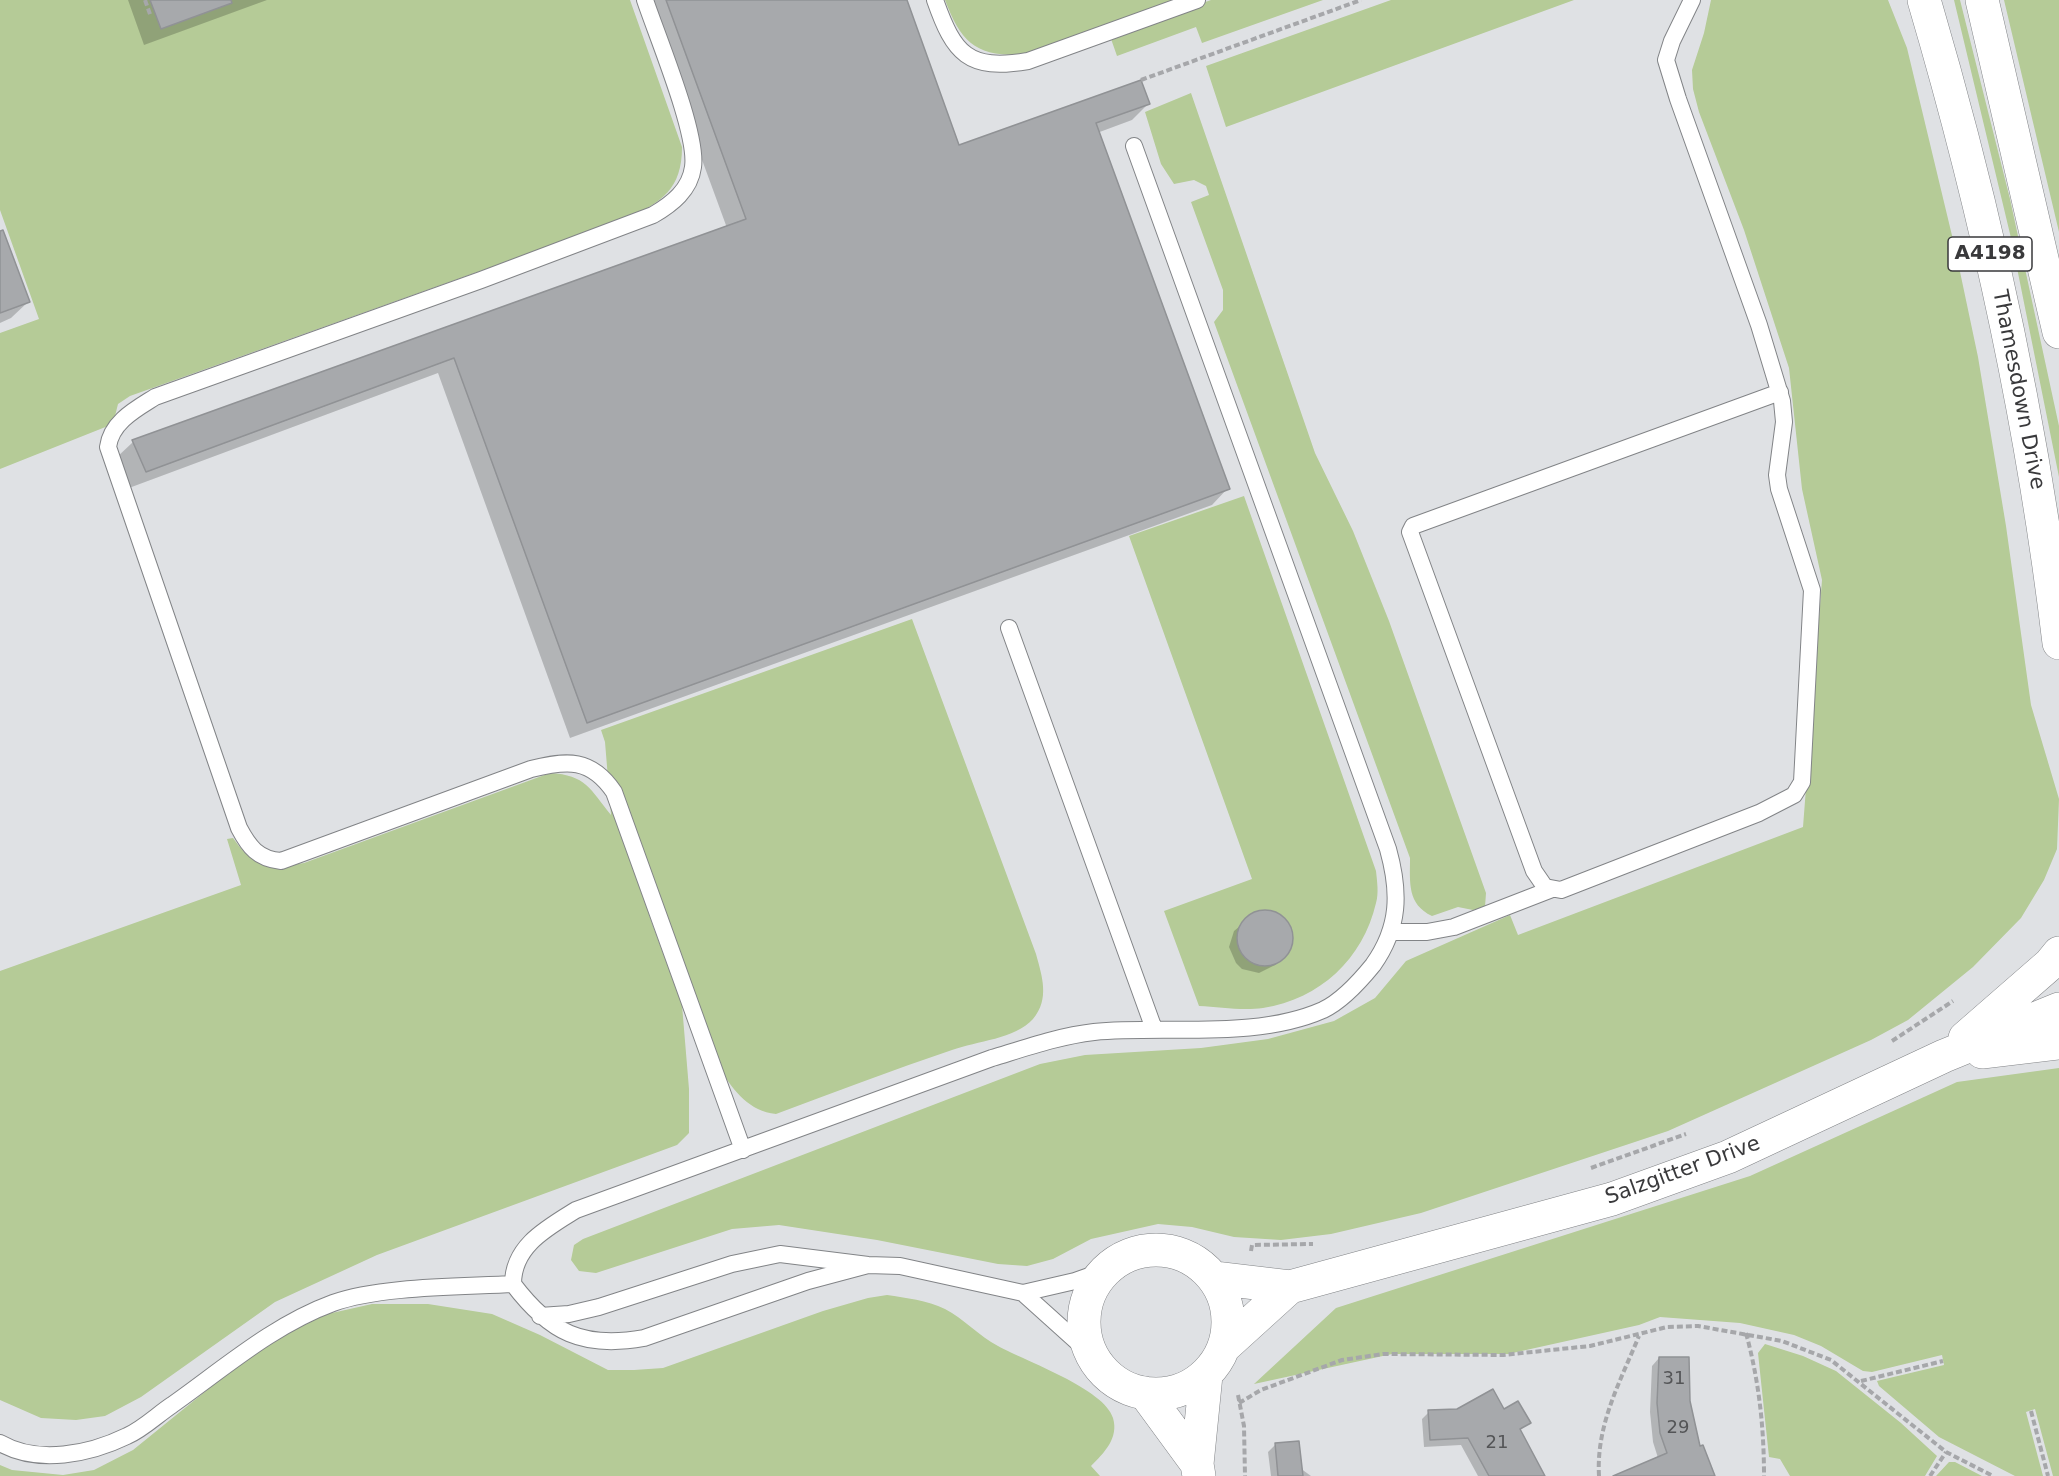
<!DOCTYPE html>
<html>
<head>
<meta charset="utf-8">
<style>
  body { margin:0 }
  canvas { display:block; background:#dfe1e4 }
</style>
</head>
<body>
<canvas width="2059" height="1476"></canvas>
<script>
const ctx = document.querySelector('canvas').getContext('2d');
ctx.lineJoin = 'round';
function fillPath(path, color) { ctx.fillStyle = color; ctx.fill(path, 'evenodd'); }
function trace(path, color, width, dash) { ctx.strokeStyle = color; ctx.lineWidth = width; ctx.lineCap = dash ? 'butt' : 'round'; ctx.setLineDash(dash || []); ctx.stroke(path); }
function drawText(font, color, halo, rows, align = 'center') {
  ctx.font = font + ' "DejaVu Sans",sans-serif'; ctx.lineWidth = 4.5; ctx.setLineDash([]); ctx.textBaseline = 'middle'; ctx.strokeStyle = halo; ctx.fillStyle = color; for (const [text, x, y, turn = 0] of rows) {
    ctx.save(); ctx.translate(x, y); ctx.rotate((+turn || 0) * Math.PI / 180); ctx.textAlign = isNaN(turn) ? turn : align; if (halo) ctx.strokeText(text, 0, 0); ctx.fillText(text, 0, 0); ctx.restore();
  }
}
const green = new Path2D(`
  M0 0H630L682 147C682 189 662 202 626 219L130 396 118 404 113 424 0 469V333L39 319 0 210Z
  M945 0H1174L1021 55C975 56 961 42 945 0Z
  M1211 0H1323L1202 43 1196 27 1117 56 1110 36Z
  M1391 0H1574L1226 127 1206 66Z
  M1711 0H1888L1907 48 1955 248 1978 357 2006 526 2031 705 2059 799 2057 849 2044 880 2021 918 1973 967 1908 1020 1871 1040 1668 1131 1421 1213 1331 1234 1281 1240 1234 1237 1192 1227 1158 1224 1091 1239 1053 1259 1027 1266 998 1264 877 1240 779 1225 732 1229 596 1273 579 1271 571 1260 574 1245 583 1239 1040 1064 1085 1055 1201 1048 1268 1039 1334 1021 1375 998 1406 961 1510 915 1518 935 1803 827 1822 580 1802 489 1789 368 1744 230 1699 112 1693 89 1692 70 1704 33Z
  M1954 0H1960L2010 199 2054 403 2059 426V477L2011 238Z
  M2004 0H2059V232Z
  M1191 93 1315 453 1353 531 1389 621 1486 893 1485 907 1473 910 1458 907 1432 916C1407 904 1410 883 1410 858L1214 322 1223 310V290L1191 202 1209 195 1206 186 1194 180 1174 184 1161 164 1145 112Z
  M1244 496 1376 871C1377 881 1379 893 1376 903 1363 959 1320 999 1263 1008 1243 1011 1219 1007 1199 1006L1164 911 1252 879 1129 536Z
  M912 619 1036 954C1042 976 1050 999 1033 1019 1015 1039 977 1041 952 1050 893 1070 835 1092 776 1114 749 1111 735 1092 721 1071L667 916 649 915 682 1005 689 1089V1133L677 1145 377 1255 275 1302 141 1397 105 1416 76 1420 41 1418 0 1400V971L241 885 227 839 233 838C255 869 268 869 304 863L550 773C586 775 590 789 611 815L605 742 601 730Z
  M2059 1068V1476H2053L2035 1409 2026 1412 2043 1476H2015L1939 1437 1879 1386 1877 1381 1881 1380 1944 1365 1942 1355 1872 1372 1863 1371 1821 1346 1794 1335 1740 1323 1660 1317 1639 1325 1508 1354H1392L1254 1384 1336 1308 1750 1176 1957 1082Z
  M887 1295C906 1298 927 1300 945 1309 964 1319 979 1336 998 1346 1025 1361 1105 1389 1113 1418 1119 1438 1104 1453 1091 1466L1100 1476H0V1465L12 1470 63 1475 94 1470 133 1450 233 1369 276 1338 323 1315 372 1304H428L492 1314 540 1335 608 1370H634L663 1368 823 1311 868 1298Z
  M1765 1344 1803 1356 1836 1371 1901 1423 1937 1456 1925 1476H1790L1780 1459 1769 1457 1758 1353Z
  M1949 1462H1955L1982 1476H1936Z`);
const shadow = new Path2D(`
  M128 0H267L144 45Z
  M653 0H905L958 147 1148 104 1132 120 1097 133 1228 488 1212 505 570 738 438 373 129 488 116 458 133 442 727 228 646 7Z
  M0 263 28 302 11 318 0 323Z
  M1265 911 1281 917 1290 932 1291 940 1283 956 1275 965 1259 973 1242 969 1236 963 1229 947 1234 931 1257 912Z
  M1659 1358 1688 1402 1699 1448 1713 1476H1617L1658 1458 1653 1442 1650 1412 1652 1366Z
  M1429 1412H1503L1529 1423 1519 1431 1537 1476H1478L1461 1445 1424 1447 1422 1419Z
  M1275 1445 1300 1468 1311 1476H1271L1268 1452Z`);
const building = new Path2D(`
  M150 0H231L232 3 161 29Z
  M666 0H907L959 145 1141 80 1150 104 1096 123 1230 489 587 723 454 358 146 472 132 440 746 219Z
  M3 230 30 302 0 313V231Z
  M1237 938a28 28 0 1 1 56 0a28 28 0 1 1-56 0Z
  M1659 1357H1689L1690 1401 1700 1446 1703 1445 1715 1476H1613L1667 1453 1660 1433 1657 1403Z
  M1493 1389 1504 1409 1518 1401 1531 1423 1520 1429 1545 1476H1489L1468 1438 1430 1440 1428 1410 1457 1409Z
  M1299 1441 1303 1476H1278L1275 1443Z`);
const path = new Path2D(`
  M145 0 151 17
  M1141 80 1361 0
  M1892 1041 1953 1001
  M1591 1168 1686 1134
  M1251 1251 1252 1245 1313 1244
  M1746 1333C1759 1381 1764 1427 1764 1476
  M1861 1381 1943 1361
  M1238 1395 1244 1426 1245 1476
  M1239 1403 1261 1390 1342 1360 1383 1354 1503 1355 1590 1346 1667 1327 1698 1326 1782 1341 1831 1360 1946 1452 1993 1476
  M2031 1411 2048 1476
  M1599 1476C1596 1425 1620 1382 1639 1336
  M1930 1476 1946 1452`);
const service = new Path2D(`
  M645 0C657 36 698 134 693 167 690 190 672 204 653 215L481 280 155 397C136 409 111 422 108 447L239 828C249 847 258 859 281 861L531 769C567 760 591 758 614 792L743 1150
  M935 0C954 54 968 71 1028 61L1197 0
  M1692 0 1672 41 1666 60 1678 99 1759 325 1782 401 1784 422 1777 475 1779 489 1812 590 1802 782 1794 795 1759 813 1561 890 1545 887 1534 871 1410 532 1413 526 1780 392
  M1009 628 1154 1029
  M1390 932H1427L1454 927 1552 889
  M513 1284C513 1246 547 1228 576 1210L992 1058C1025 1048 1059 1036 1094 1032 1167 1025 1255 1040 1323 1010 1342 1001 1360 981 1373 965 1400 927 1400 892 1388 849L1134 146
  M1023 1293 1093 1356
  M540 1316 569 1314 599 1307 732 1264 780 1254 868 1265 900 1266 1023 1293 1075 1281 1106 1270
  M0 1443C38 1465 90 1454 127 1436 143 1429 157 1415 172 1405 223 1369 273 1325 333 1303 380 1286 461 1287 513 1284 550 1333 583 1349 644 1338L808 1281 868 1265`);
const tertiary = new Path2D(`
  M1965 1038 2050 964 2059 953
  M1982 1052 2059 1043
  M1084 1322a72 72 0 1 1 144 0a72 72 0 1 1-144 0Z
  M1214 1278 1290 1287 1612 1199 1728 1157 1944 1056 2059 1009
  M1225 1346 1290 1287
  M1145 1393 1197 1464
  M1199 1476 1197 1464 1206 1375`);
const primary = new Path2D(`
  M1924 0C1986 210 2033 425 2059 643
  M1982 0 2059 332`);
const numberNames = [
  ["31",1674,1379],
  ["29",1678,1428],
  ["21",1497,1443]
];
const shields = [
  [1990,254,84]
];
const shieldNames = [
  ["A4198",1990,254]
];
const streetNames = [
  ["Thamesdown Drive",2018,390,79],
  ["Salzgitter Drive",1683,1171,-20]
];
fillPath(green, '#b5cb97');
fillPath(shadow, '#0003');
fillPath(building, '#a7a9ac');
trace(building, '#909295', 1.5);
trace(service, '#828487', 18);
trace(tertiary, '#828487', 34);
trace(primary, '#828487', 34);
trace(path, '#a6a7aa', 4, [6, 3]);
trace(service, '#fff', 16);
trace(tertiary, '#fff', 33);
trace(primary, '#fff', 33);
drawText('18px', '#545557', null, numberNames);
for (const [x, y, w] of shields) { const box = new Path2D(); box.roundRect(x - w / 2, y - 17, w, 34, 4.5); ctx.fillStyle = '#fff'; ctx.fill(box); trace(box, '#39393b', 1.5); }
drawText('bold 20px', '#39393b', null, shieldNames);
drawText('21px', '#39393b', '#fff', streetNames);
</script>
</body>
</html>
